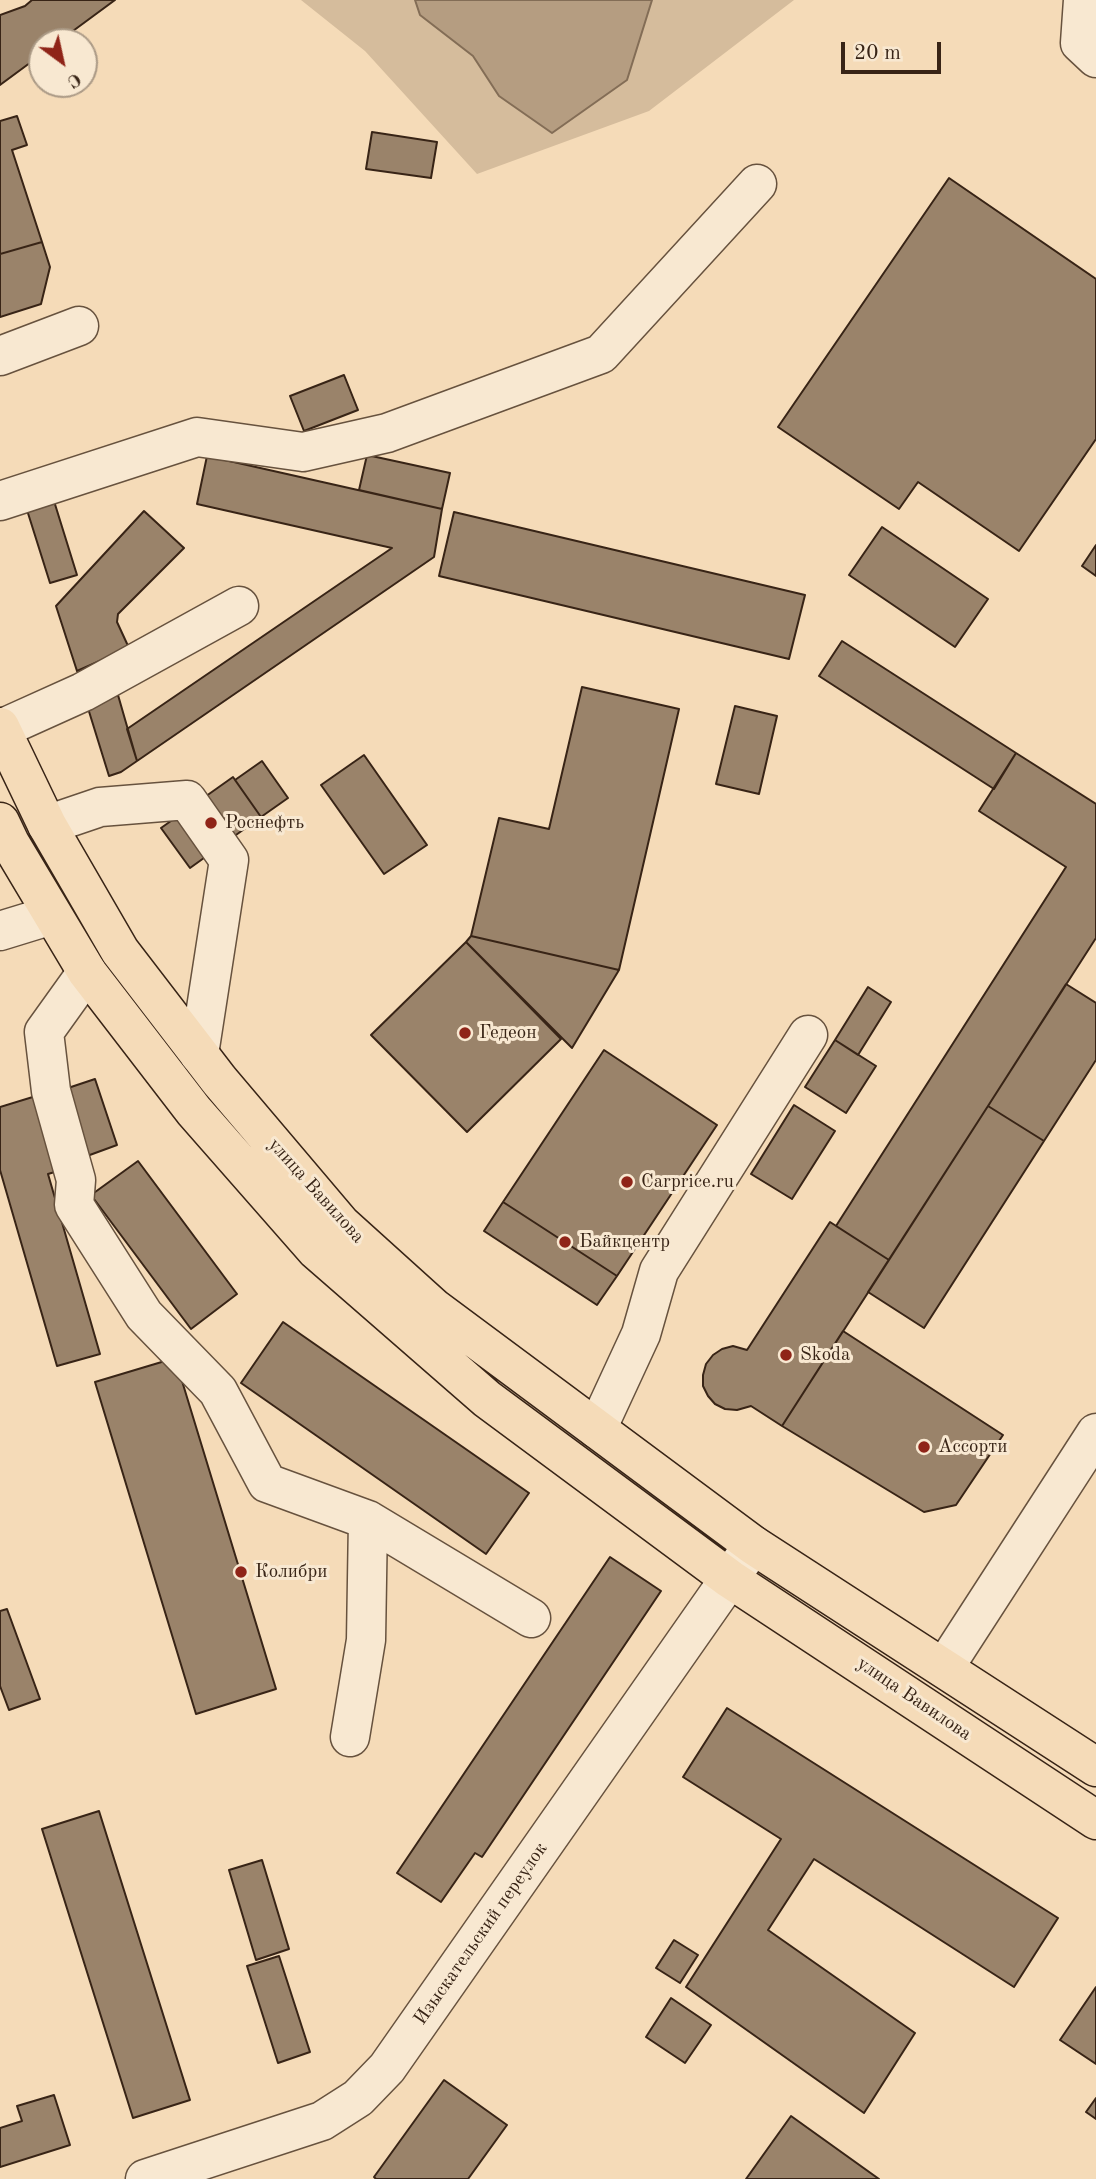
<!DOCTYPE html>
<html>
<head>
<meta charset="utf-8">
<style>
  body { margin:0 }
  #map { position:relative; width:1096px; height:2179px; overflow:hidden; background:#f5dbb8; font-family:"Old Standard TT",serif }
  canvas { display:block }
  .north { position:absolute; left:28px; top:28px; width:70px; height:70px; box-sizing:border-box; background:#f8e8d1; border:2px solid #ab9a86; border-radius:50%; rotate:147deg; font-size:19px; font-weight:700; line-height:28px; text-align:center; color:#382416 }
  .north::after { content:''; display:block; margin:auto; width:24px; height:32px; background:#8f2418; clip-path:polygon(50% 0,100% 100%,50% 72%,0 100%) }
  .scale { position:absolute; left:841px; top:42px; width:100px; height:32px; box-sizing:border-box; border:4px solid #382416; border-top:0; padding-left:9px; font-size:21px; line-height:24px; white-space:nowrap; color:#382416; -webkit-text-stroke:5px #f8e8d1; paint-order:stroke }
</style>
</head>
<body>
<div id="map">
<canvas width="1096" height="2179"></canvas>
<div class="north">С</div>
<div class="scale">20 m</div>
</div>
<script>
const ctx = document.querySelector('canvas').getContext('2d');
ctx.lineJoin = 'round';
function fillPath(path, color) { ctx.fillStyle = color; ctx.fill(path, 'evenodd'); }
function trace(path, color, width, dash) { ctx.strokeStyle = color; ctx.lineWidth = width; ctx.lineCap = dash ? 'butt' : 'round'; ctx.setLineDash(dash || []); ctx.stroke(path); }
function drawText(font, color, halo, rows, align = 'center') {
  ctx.font = font + ' "Old Standard TT",serif'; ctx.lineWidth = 6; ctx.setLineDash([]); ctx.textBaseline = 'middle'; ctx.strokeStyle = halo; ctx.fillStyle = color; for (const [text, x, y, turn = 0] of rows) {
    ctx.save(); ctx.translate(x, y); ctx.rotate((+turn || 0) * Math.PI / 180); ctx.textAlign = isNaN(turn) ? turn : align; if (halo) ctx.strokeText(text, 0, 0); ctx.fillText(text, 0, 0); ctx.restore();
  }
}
const green = new Path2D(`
  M301 0H794L649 111 477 174 365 51Z`);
const water = new Path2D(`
  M415 0H652L627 80 552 133 499 96 473 56 420 15Z`);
const building = new Path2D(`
  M32 0H115L58 42H42V54L0 85V15L25 6Z
  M17 116 27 145 12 150 42 242 0 254V121Z
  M372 132 437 142 431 178 366 169Z
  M949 178 1096 279V439L1019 551 918 482 899 509 778 427Z
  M42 242 50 267 41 304 0 317V254Z
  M344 375 358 410 304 431 290 396Z
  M367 455 450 473 442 509 359 490Z
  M207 456 442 509 434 557 137 761 127 729 392 548 197 504Z
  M54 501 77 575 50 583 27 510Z
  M144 511 184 548 118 614 117 622 129 648 77 671 56 606Z
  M454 512 805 595 789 659 439 576Z
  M882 527 988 599 955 647 849 575Z
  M1096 545V576L1082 566Z
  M842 641 1016 753 994 789 819 676Z
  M582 687 679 709 619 970 471 936 499 818 549 829Z
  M118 695 137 761 121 772 109 776 87 705Z
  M735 706 777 716 759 794 716 784Z
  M1016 753 1096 804V938L889 1260 836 1226 1066 867 979 811Z
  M364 755 427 845 384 874 321 785Z
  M262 761 288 798 261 817 235 780Z
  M233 777 261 817 190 868 161 828Z
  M471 936 619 970 572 1048 466 942Z
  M466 942 561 1039 467 1132 371 1035Z
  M1066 984 1096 1003V1060L1044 1141 988 1106Z
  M868 987 891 1002 858 1055 835 1040Z
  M835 1040 876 1066 846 1113 805 1087Z
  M604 1050 717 1125 617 1276 503 1202Z
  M95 1079 117 1145 87 1156 65 1089Z
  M36 1096 58 1171 48 1174 100 1354 57 1366 0 1170V1107Z
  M794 1105 835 1131 792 1199 751 1174Z
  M988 1106 1044 1141 924 1328 868 1292Z
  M138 1161 237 1294 191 1329 91 1195Z
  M503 1202 617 1276 597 1305 484 1231Z
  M830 1222 889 1260 782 1426 751 1406 737 1410 725 1409 715 1404 708 1396 703 1386V1375L706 1364 713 1355 722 1349 733 1346 747 1350Z
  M283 1322 529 1493 486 1554 241 1383Z
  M843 1331 1003 1435 956 1505 924 1512 782 1426Z
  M175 1358 276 1689 196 1714 95 1382Z
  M610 1557 661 1591 482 1857 475 1853 441 1902 397 1873Z
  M7 1609 40 1699 9 1710 0 1686V1611Z
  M727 1708 1058 1918 1014 1987 814 1859 768 1930 915 2033 864 2113 686 1987 781 1839 683 1777Z
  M99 1811 190 2100 133 2118 42 1829Z
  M262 1860 289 1949 256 1960 229 1870Z
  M674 1940 698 1955 680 1983 656 1968Z
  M279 1956 310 2052 278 2063 247 1966Z
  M1096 1987V2064L1060 2040Z
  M671 1998 711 2025 685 2063 646 2037Z
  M444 2080 507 2125 468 2179H376L374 2177Z
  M54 2095 70 2145 0 2167V2128L22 2121 17 2106Z
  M1096 2098V2119L1086 2112Z
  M791 2116 879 2179H746Z`);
const minor = new Path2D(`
  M1083 0 1080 43 1096 58
  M0 356 79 326
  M0 501 197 437 303 452 387 433 601 354 757 184
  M1 729 83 692 239 606
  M47 825 100 807 187 800 229 860 199 1054
  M0 931 52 915
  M87 972 44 1032 51 1091 76 1180 74 1205 144 1315 218 1391 267 1483 368 1520 531 1618
  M597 1429 641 1334 659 1271 808 1035
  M944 1668 1096 1433
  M350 1737 366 1640 368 1520
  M145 2179 322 2121 358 2098 387 2068 753 1545`);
const major = new Path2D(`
  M0 727 47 825 120 951 219 1080 341 1224 434 1308 753 1545 1096 1767
  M0 822 10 843 87 972 194 1111 316 1250 487 1399 730 1579 1096 1820`);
const markers = [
  [211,823,7,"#8f2418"],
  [465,1033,7,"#8f2418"],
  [627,1182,7,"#8f2418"],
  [565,1242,7,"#8f2418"],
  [786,1355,7,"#8f2418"],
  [924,1447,7,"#8f2418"],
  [241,1572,7,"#8f2418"]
];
const poiNames = [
  ["Роснефть",225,823],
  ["Гедеон",479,1033],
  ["Carprice.ru",641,1182],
  ["Байкцентр",579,1242],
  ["Skoda",800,1355],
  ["Ассорти",938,1447],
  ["Колибри",255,1572]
];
const streetNames = [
  ["улица Вавилова",316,1191,48],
  ["улица Вавилова",914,1699,34],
  ["Изыскательский переулок",481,1934,-55]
];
fillPath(green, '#d5bc9c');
fillPath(water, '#b59d81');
trace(water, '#836d56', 2);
fillPath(building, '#9a836a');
trace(building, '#382416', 2);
trace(minor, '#67523e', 41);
trace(major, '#382416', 41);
trace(minor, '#f8e8d1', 38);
trace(major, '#f5dbb8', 38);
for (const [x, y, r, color] of markers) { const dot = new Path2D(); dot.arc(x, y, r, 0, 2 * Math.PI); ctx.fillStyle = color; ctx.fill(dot); trace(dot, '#f8e8d1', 2.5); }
drawText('19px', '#382416', '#f8e8d1', poiNames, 'left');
drawText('19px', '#382416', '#f8e8d1', streetNames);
</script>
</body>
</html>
